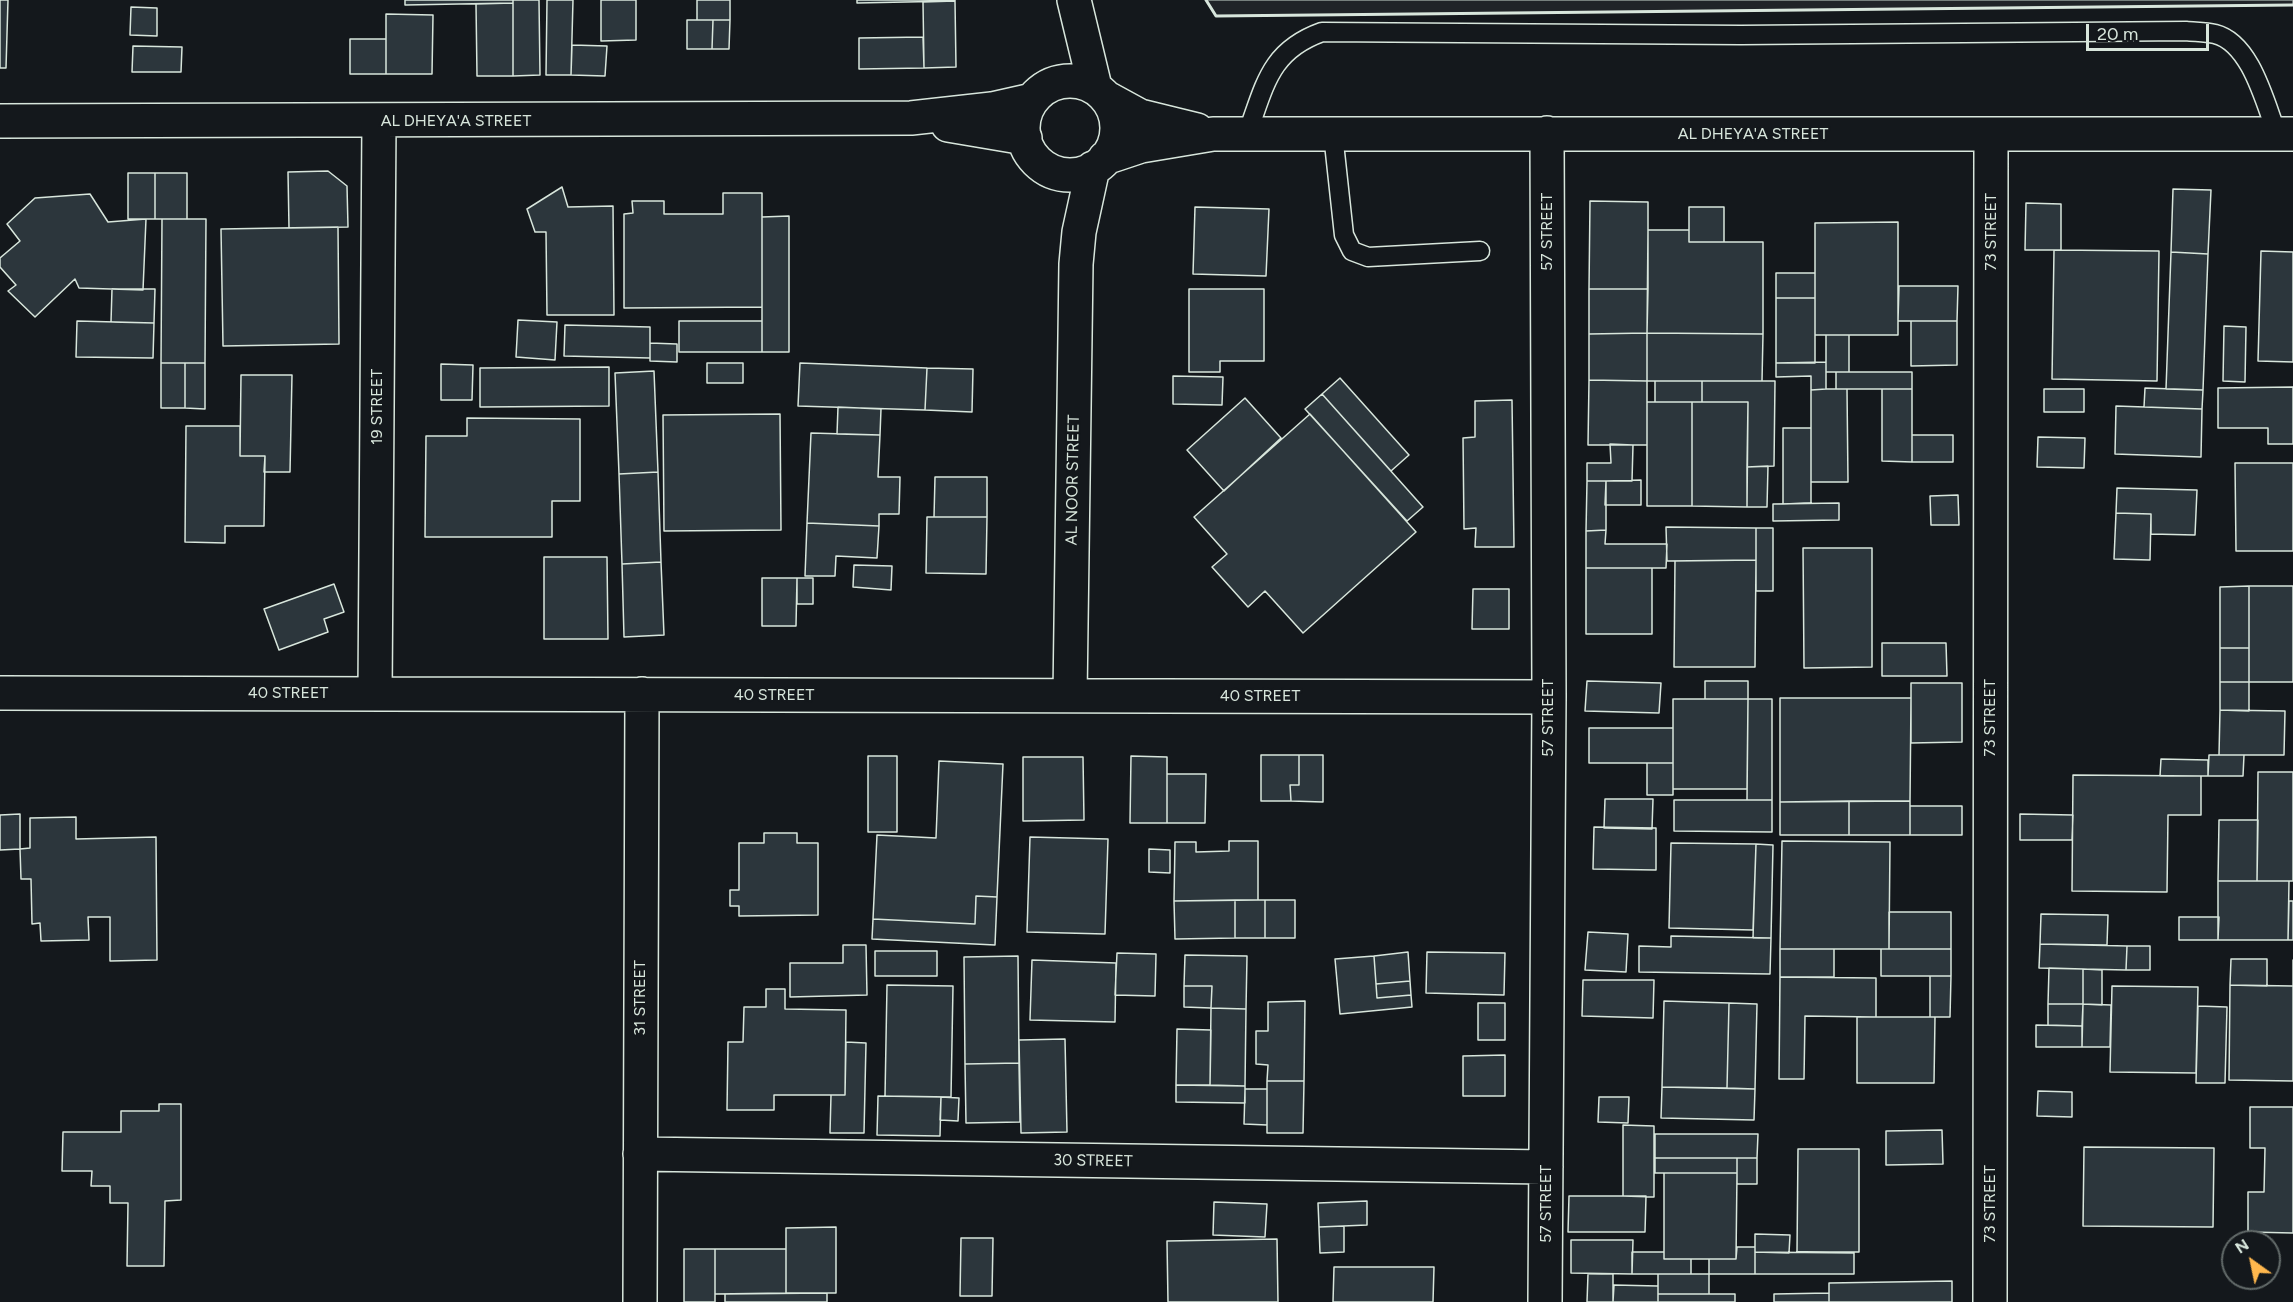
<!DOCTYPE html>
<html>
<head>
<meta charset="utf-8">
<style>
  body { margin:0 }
  #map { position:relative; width:2293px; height:1302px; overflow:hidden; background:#14181c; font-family:Figtree,sans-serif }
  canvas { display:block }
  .north { position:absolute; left:2221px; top:1230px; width:60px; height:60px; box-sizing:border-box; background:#14181c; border:2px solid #626a69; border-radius:50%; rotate:327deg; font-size:16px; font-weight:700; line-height:24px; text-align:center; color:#d8e6dc }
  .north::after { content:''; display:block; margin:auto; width:21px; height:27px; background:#ffb74d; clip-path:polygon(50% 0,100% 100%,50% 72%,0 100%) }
  .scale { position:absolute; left:2086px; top:24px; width:123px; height:27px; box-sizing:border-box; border:3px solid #d8e6dc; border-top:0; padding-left:8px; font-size:18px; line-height:21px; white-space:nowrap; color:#d8e6dc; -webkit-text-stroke:4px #14181c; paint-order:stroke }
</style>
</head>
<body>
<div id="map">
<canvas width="2293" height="1302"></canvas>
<div class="north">N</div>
<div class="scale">20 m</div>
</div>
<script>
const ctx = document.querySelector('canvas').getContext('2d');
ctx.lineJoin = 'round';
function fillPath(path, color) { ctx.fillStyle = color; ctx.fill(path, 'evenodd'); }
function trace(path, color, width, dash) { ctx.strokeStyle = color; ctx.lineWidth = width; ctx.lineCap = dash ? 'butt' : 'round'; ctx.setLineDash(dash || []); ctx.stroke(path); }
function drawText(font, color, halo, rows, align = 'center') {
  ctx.font = font + ' Figtree,sans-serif'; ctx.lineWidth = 4.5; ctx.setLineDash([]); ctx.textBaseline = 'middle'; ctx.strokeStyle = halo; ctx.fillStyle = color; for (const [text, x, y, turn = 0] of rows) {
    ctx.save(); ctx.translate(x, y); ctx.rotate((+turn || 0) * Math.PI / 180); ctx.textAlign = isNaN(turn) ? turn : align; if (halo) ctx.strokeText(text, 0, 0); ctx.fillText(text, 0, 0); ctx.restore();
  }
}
const green = new Path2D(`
  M1206 0H2293V5L1216 16Z`);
const building = new Path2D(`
  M0 0H8L6 68H0Z
  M405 0H513V3L405 5Z
  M513 0H539L540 75 513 76Z
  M547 0H573L571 75H546Z
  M601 0H636V40L601 41Z
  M697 0H730V20H697Z
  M857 0H955V1L857 3Z
  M955 1 956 67 924 68 923 2Z
  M513 3V76H477L476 4Z
  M131 7 157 8V36L130 35Z
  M386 14 433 15 432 74H386Z
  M687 20H713L712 49H687Z
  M713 20H730L729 49H712Z
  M923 37 924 68 859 69V38Z
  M350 39H386V74H350Z
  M572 45 607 46 605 76 571 75Z
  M133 46 182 47 181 72H132Z
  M328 171 347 186 348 227 289 228 288 172Z
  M128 173H155V219H128Z
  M155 173H187V219H155Z
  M562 187 568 207 613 206 614 315H547L546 232H535L527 209Z
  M2173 189 2211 190 2208 254 2171 252Z
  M723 193H762V307L624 308V214L633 213 632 201H664V214H723Z
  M90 194 108 222 146 219 143 290 79 288 75 279 35 317 8 291 16 285 0 267V258L20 241 7 224 35 198Z
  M1590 201 1648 202V289H1589Z
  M2026 203 2061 204V250H2025Z
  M1195 207 1269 209 1266 276 1193 274Z
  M1689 207H1724V242H1689Z
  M789 216V352H762V217Z
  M162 219H206L205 363H161Z
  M1898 222V335H1815V223Z
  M338 227 339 344 223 346 221 229Z
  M1648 230H1689V242H1763V334L1647 333Z
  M2054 250 2159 251 2157 381 2052 379Z
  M2261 251 2293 252V362L2258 361Z
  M2171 252 2208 254 2203 390 2166 389Z
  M1776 273H1815V298H1776Z
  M1899 286H1958L1957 321H1898Z
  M112 289H155L154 323 111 322Z
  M1189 289H1264V361H1220V372H1189Z
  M1589 289H1648L1647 333 1589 334Z
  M1776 298H1815V363H1776Z
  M518 320 557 322 555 360 516 357Z
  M77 321 154 323 153 358 76 357Z
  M679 321H762V352H679Z
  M1911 321H1957V365L1911 366Z
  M565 325 650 327V358L564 356Z
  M2224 326 2246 327 2245 382 2223 381Z
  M1647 333 1763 334 1762 381H1647Z
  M1647 333V381L1589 380V334Z
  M1826 335H1849V372H1826Z
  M650 343 677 344V362L650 361Z
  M1826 362V389L1811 390V376L1776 377V363Z
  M161 363H185V408H161Z
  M185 363H205V409L185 408Z
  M707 363H743V383H707Z
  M800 363 927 368 925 410 798 406Z
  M441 364 473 365 472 400H441Z
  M609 367V406L480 407V368Z
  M927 368 973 369 972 412 925 410Z
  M654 371 658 472 619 474 615 373Z
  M1836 372H1912V389H1836Z
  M241 375H292L290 472H264L265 456H240Z
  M1173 376 1223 377 1222 405 1173 404Z
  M1340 378 1409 455 1391 471 1322 394Z
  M1589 380 1647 381V445H1588Z
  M1655 381H1702V402H1655Z
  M1702 381H1775L1774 466 1747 467 1748 402H1702Z
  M2293 387V444H2268V428H2218V388Z
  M2145 388 2203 390 2202 409 2144 407Z
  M1826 389H1847L1848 482H1811V390Z
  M1882 389H1912V462L1882 461Z
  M2044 389H2084V412H2044Z
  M1322 394 1423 507 1407 521 1305 409Z
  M1245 398 1281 438 1224 491 1187 450Z
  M1512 400 1514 547H1475L1476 528 1464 529 1463 438 1475 437V401Z
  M1647 402H1692V506H1647Z
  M1692 402H1748L1747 507 1692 506Z
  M2116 406 2202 409 2201 457 2115 454Z
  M838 407 881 409 880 435 837 434Z
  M780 414 781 530 664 531 663 415Z
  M1310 414 1416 532 1303 633 1265 591 1248 607 1212 567 1227 554 1194 517Z
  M467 418 580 419V501H552V537H425L426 436H467Z
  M186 426H240V456H265L264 526H225V543L185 542Z
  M1783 428H1811V503L1783 504Z
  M811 433 880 435 878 477H900L899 514H879V526L807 523Z
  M1912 435H1953V462H1912Z
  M2038 437 2085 438 2084 468 2037 467Z
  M1610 444 1633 445 1632 481H1587V463H1611Z
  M2235 463H2293V551H2236Z
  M1768 466 1767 507H1747V467Z
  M658 472 661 562 622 564 619 474Z
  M935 477H987V517H934Z
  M1641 480V505H1605L1606 481Z
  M1587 481H1606V530L1586 531Z
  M2117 488 2197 490 2195 535 2151 534V514L2116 513Z
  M1958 495 1959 525H1931L1930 496Z
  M1839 503V520L1773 521V504Z
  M2116 513 2151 514 2150 560 2114 559Z
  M927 517H987L986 574 926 573Z
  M807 523 879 526 877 558 836 556 835 576H805Z
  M1666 527 1756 528V560L1667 561Z
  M1756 528H1773V591H1756Z
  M1606 530 1605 544H1667L1666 568H1586V531Z
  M1803 548H1872V667L1804 668Z
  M544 557H607L608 639H544Z
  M1756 560 1755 667H1674L1675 561Z
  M661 562 664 635 624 637 622 564Z
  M854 565 892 566 891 590 853 587Z
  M1586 568H1652V634H1586Z
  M762 578H797L796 626H762Z
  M797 578H813V604H797Z
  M334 584 344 612 324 619 328 632 279 650 264 609Z
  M2249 586V648H2220V587Z
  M2249 586H2293V682H2249Z
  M1473 589H1509V629H1472Z
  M1882 643H1946L1947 676H1882Z
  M2220 648H2249V682H2220Z
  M1587 681 1661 683 1659 713 1585 711Z
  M1705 681H1748V699H1705Z
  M2220 682H2249V711L2220 710Z
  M1911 683H1962V742L1911 743Z
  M1780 698H1911L1910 801 1780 802Z
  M1673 699H1748L1747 789H1673Z
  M1748 699H1772V800H1747Z
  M2220 710 2285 711 2284 755H2219Z
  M1589 728H1673V763H1589Z
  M1261 755H1299V785H1290L1291 801H1261Z
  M1299 755H1323V802L1291 801 1290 785H1299Z
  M2209 755H2244L2243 776H2208Z
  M868 756H897V832H868Z
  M1131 756 1167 757V823H1130Z
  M1023 757H1083L1084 820 1023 821Z
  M2161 759 2208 760V776H2160Z
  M939 761 1003 764 997 897 976 896 975 924 873 919 877 835 936 838Z
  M1647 763H1673V795H1647Z
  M2258 772H2293V881H2257Z
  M1167 774H1206L1205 823H1167Z
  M2073 775 2201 776V815H2168L2167 892 2072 891Z
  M1605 799H1653L1652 829 1604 828Z
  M1674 800H1772V832L1674 831Z
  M1849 801H1910V835H1849Z
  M1849 801V835H1780V802Z
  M1910 806H1962V835H1910Z
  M20 814V849L0 850V815Z
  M2020 814 2073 815 2072 840H2020Z
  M76 817V839L156 837 157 960 110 961V917H88L89 940 41 941 40 923 32 924 31 879H21L20 849 30 848V818Z
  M2219 820H2258L2257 881H2218Z
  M1594 827 1656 828V870L1593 869Z
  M764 833H797V843H818V915L739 916V906H730V890H739V843H764Z
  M1030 837 1108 839 1105 934 1027 932Z
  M1229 841H1258V900L1174 901 1175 842H1196V852L1229 851Z
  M1782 841 1890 842 1889 949H1780Z
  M1671 843 1756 844 1753 930 1669 928Z
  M1756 844 1773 845 1771 938H1753Z
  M1149 849 1170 850V873L1149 872Z
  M2218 881H2289L2288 940H2218Z
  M976 896 997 897 995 945 872 939 873 919 975 924Z
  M1235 900H1265V938H1235Z
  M1235 900V938L1175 939 1174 901Z
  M1265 900H1295V938H1265Z
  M2289 901H2293V940H2288Z
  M1889 912H1951V949H1889Z
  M2041 914 2108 915 2107 945 2040 944Z
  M2179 917H2219L2218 940H2179Z
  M1588 932 1628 934 1626 972 1585 970Z
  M1671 936 1771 938 1770 974 1639 972V946L1671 947Z
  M2040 944 2127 946 2126 970 2039 968Z
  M843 945H866L867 995 790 997V963H843Z
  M2127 946H2150V970H2126Z
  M1780 949H1834V977H1780Z
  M1881 949H1951V976H1881Z
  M875 951H937V976H875Z
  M1408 952 1410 981 1376 984 1374 956Z
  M1427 952 1505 953 1504 995 1426 993Z
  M1117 953 1156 954 1155 996 1115 995Z
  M1185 955 1247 956 1246 1009 1211 1008 1212 986H1184Z
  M1018 956 1019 1063 965 1064 964 957Z
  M1374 956 1377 998 1411 995 1412 1007 1340 1014 1335 959Z
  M2231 959H2267V986L2230 985Z
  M1032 960 1116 963 1115 1022 1030 1020Z
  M2293 960V1081L2229 1080 2230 985 2293 986Z
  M2049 968 2083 969V1004H2048Z
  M2083 969 2102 970V1005L2083 1004Z
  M1930 976H1951L1950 1017H1930Z
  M1780 977 1876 978V1017L1805 1016 1804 1079H1779Z
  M1583 980H1654L1653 1018 1582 1016Z
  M1410 981 1411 995 1377 998 1376 984Z
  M887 985 953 986 951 1097 885 1096Z
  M1184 986H1212L1211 1008 1184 1007Z
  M2112 986 2198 987 2196 1073 2110 1072Z
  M766 989H785V1009L846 1010 845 1095H774V1110H727L728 1042H743L744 1007H766Z
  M1305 1001 1304 1081H1267L1268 1065 1256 1064V1031H1268V1002Z
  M1664 1001 1729 1003 1727 1088 1662 1087Z
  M1478 1003H1505V1040H1478Z
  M1729 1003 1757 1004 1755 1089 1727 1088Z
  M2048 1004H2083L2082 1026 2048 1025Z
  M2083 1004 2111 1005 2110 1047H2082Z
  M2198 1006 2227 1007 2225 1083H2196Z
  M1211 1008 1246 1009 1245 1086 1210 1085Z
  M1857 1017H1935L1934 1083H1857Z
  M2036 1025 2082 1026V1047H2036Z
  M1177 1029 1211 1030 1210 1085H1176Z
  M1065 1039 1067 1132 1021 1133 1019 1040Z
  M846 1042 866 1043 864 1133H830L831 1095H845Z
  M1505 1055V1096H1463V1056Z
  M1019 1063 1020 1122 966 1123 965 1064Z
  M1267 1081H1304L1303 1133H1267Z
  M1176 1085 1245 1086V1103L1176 1102Z
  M1662 1087 1755 1089 1754 1120 1661 1118Z
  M1245 1089H1267V1125L1244 1124Z
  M2038 1091 2072 1092V1117L2037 1116Z
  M878 1096 941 1097 940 1136 877 1135Z
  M941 1097 959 1098 958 1121 940 1120Z
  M1599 1097H1629L1628 1123 1598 1122Z
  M159 1104H181V1200L165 1201 164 1266H127L128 1203H110V1186H91L92 1171H62L63 1132H121V1111H159Z
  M2250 1107H2293V1233L2248 1232V1192H2264L2265 1148H2250Z
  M1623 1125 1654 1126V1197L1623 1196Z
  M1942 1130 1943 1164 1886 1165V1131Z
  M1655 1134H1758L1757 1158H1655Z
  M2084 1147 2214 1148 2213 1227 2083 1226Z
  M1798 1149H1859V1252H1797Z
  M1655 1158H1737V1173H1655Z
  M1737 1158H1757V1184H1737Z
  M1664 1173H1737L1736 1259H1664Z
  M1569 1196H1646L1645 1232H1568Z
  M1367 1201V1225L1319 1227 1318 1203Z
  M1214 1202 1267 1204 1265 1237 1213 1235Z
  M1344 1226V1252L1320 1253 1319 1227Z
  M836 1227V1293H786V1228Z
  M1755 1234 1790 1235 1789 1253 1755 1252Z
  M961 1238H993L992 1296H960Z
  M1277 1239 1278 1302H1168L1167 1241Z
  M1571 1240H1633L1632 1274 1571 1273Z
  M1737 1247H1755V1274H1709V1259H1736Z
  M684 1249H715V1302H684Z
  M715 1249H786V1293L715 1294Z
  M1632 1252H1664V1259H1691V1274H1632Z
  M1755 1252 1854 1253V1274H1755Z
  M1334 1267H1434L1433 1302H1333Z
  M1588 1274H1613V1302H1587Z
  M1658 1274H1709V1294H1658Z
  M1952 1281V1302H1829V1283Z
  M1614 1285 1658 1286V1302H1613Z
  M827 1293V1302H725V1294Z
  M1829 1293V1302H1774V1294Z
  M1658 1294H1735V1302H1658Z`);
const lane = new Path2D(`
  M1247 134C1265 86 1269 51 1322 32L1741 35 2186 31C2195 32 2206 32 2215 34 2251 43 2265 103 2277 134
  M1333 134 1344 235 1352 251 1368 257 1480 251`);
const street = new Path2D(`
  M1074 0 1095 87
  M1023 128a47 47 0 1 1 94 0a47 47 0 1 1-94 0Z
  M1107 98 1140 116 1197 130
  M0 121 911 118 992 109 1032 100
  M948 125 1025 138
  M1105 158 1141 146 1213 134H2293
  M0 693 1549 697
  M375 694 379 121
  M1070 696 1076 264 1079 232 1093 168
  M640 1154 1546 1167
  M640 1302 642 694
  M1545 1302 1549 697 1547 133
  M1990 1302 1991 134`);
const wall = new Path2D(`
  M1206 0 1216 16 2293 5`);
const streetNames = [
  ["AL DHEYA'A STREET",456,121],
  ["AL DHEYA'A STREET",1753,134],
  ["57 STREET",1547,232,-90],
  ["73 STREET",1991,232,-90],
  ["19 STREET",377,407,-90],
  ["AL NOOR STREET",1073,480,-89],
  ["40 STREET",288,693],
  ["40 STREET",774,695],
  ["40 STREET",1260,696],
  ["57 STREET",1548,718,-90],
  ["73 STREET",1990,718,-90],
  ["31 STREET",640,998,-90],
  ["30 STREET",1093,1161,1],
  ["57 STREET",1546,1204,-90],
  ["73 STREET",1990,1204,-90]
];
fillPath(green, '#202428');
trace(green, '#939e99', 1.5);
fillPath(building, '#2c363c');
trace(building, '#d8e6dc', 1.5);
trace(lane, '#d8e6dc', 21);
trace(street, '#d8e6dc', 36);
trace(lane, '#14181c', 18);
trace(street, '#14181c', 33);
trace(wall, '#d8e6dc', 3);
drawText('16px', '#d8e6dc', '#14181c', streetNames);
</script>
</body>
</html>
